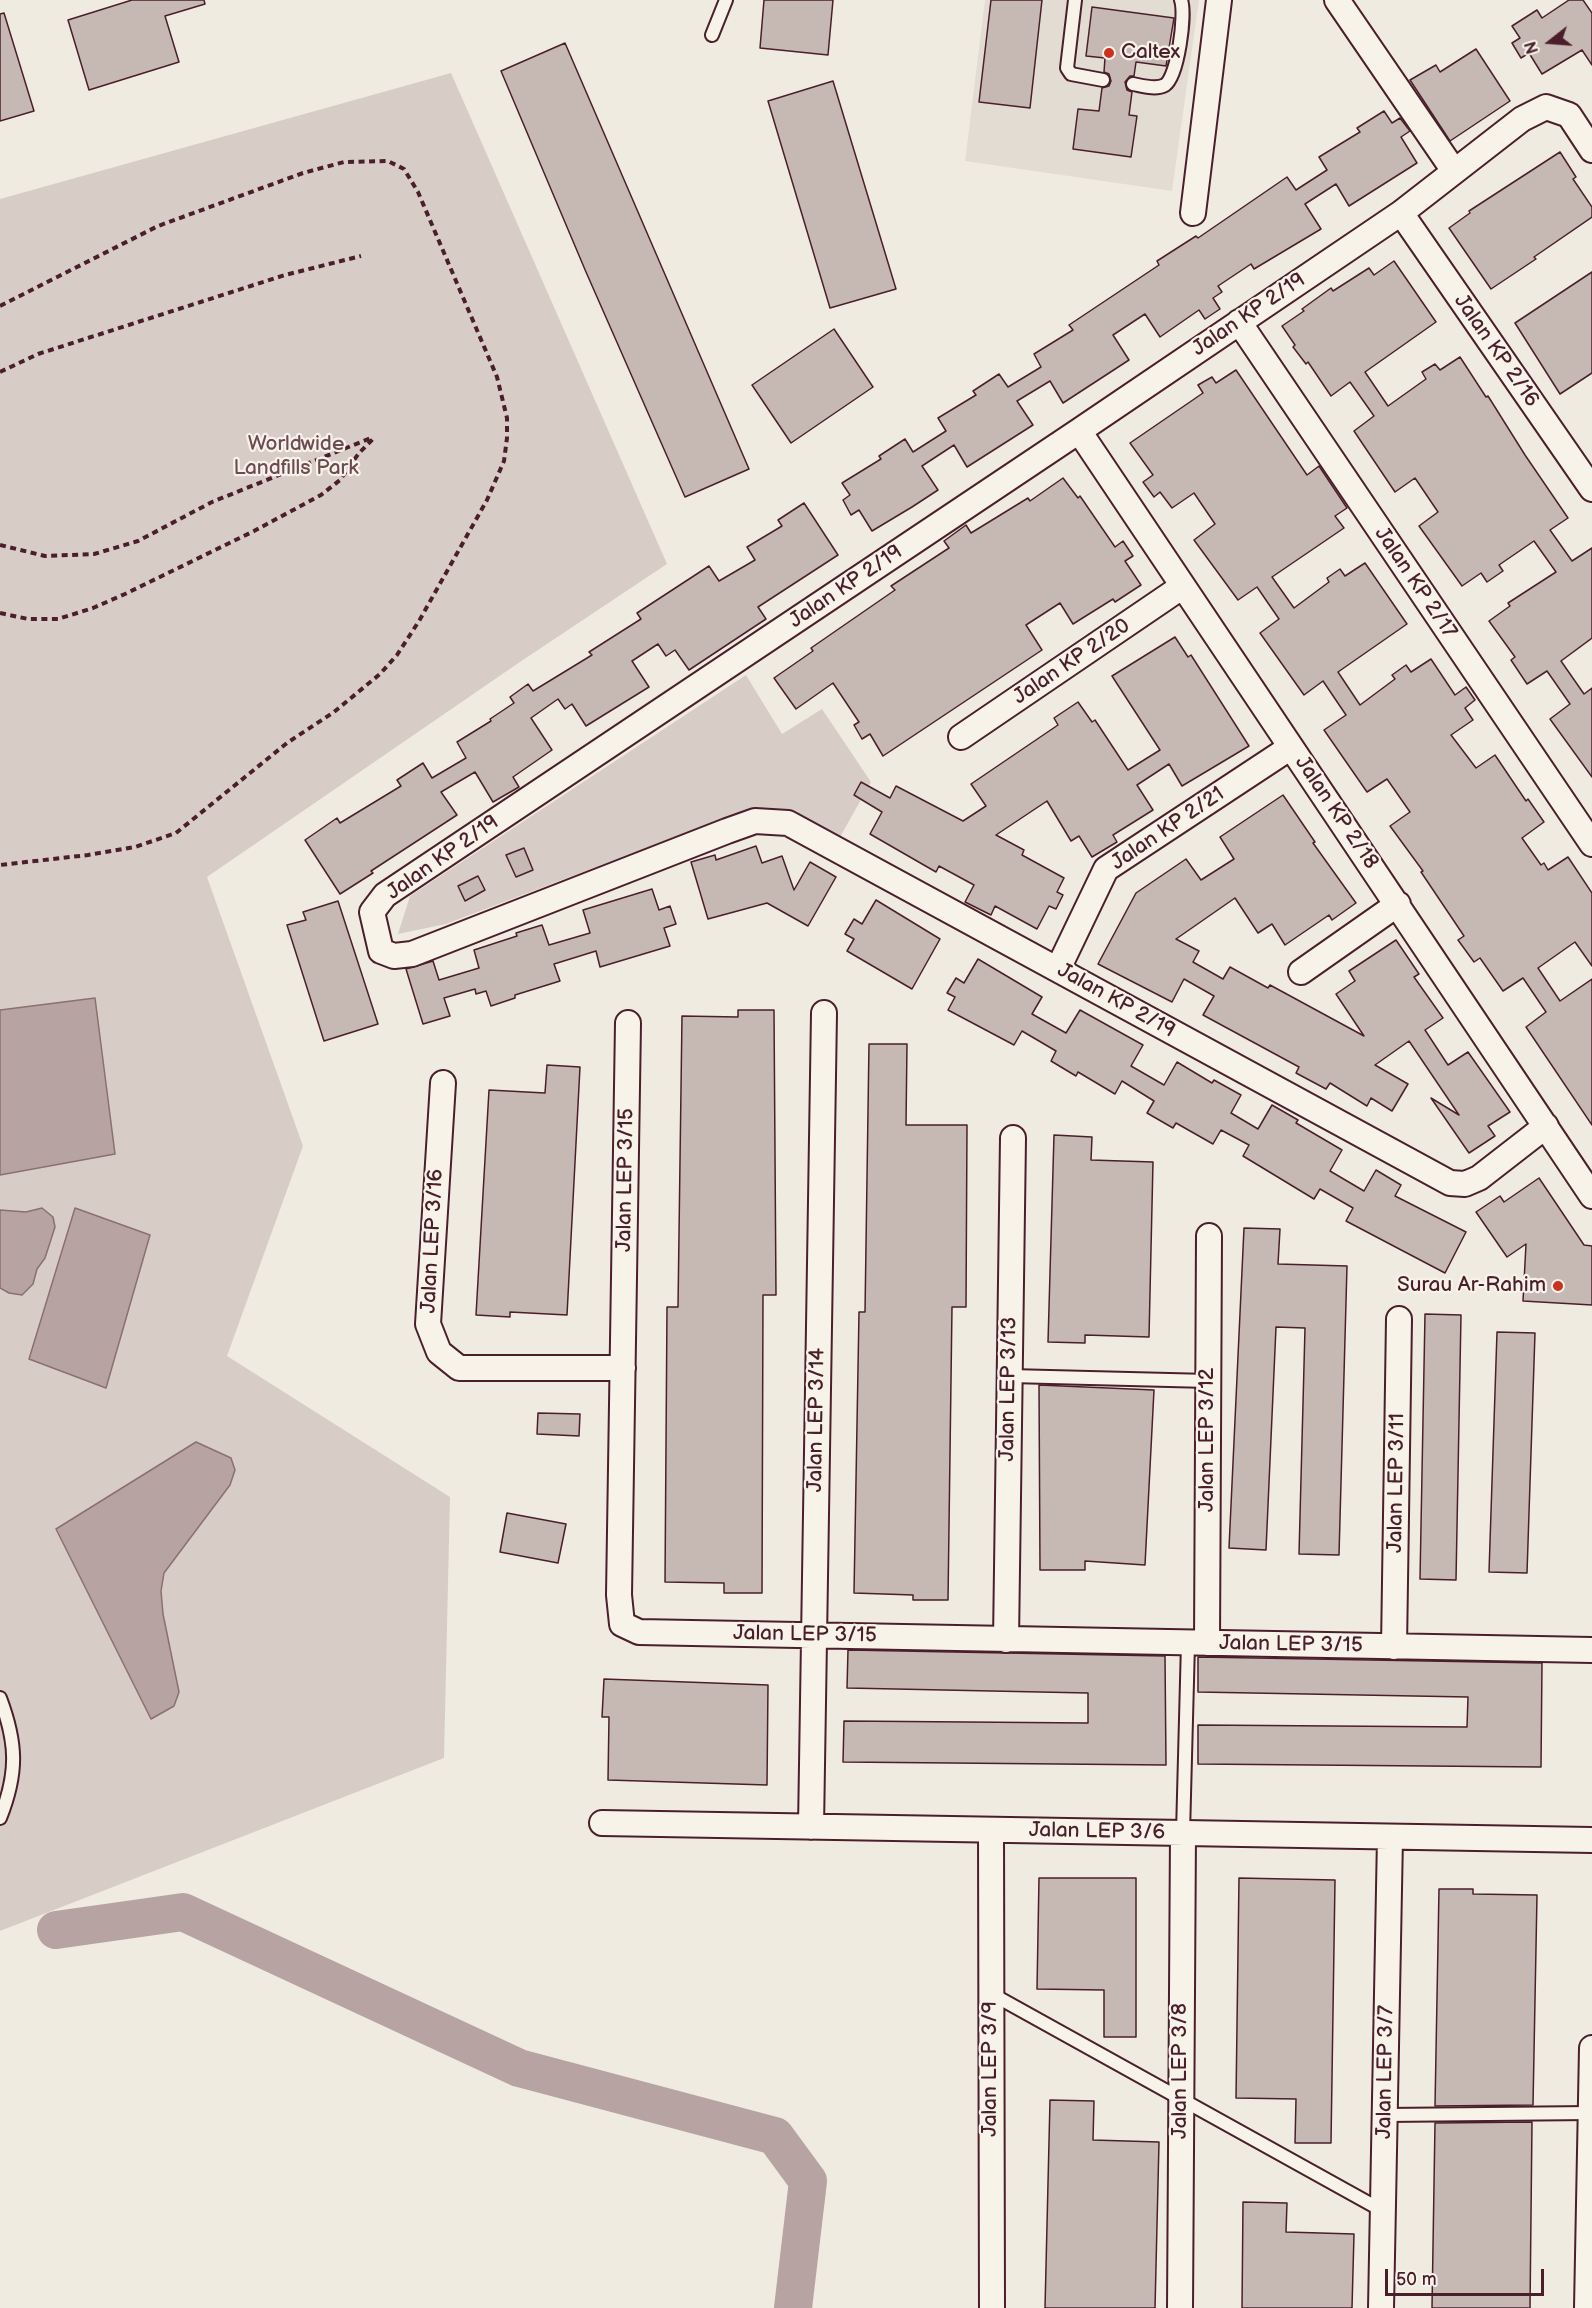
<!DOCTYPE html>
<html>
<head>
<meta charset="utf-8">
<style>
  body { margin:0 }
  #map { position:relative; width:1592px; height:2308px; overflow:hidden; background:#f0ebe0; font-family:"Balsamiq Sans",sans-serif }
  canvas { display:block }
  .north { position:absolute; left:1520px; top:12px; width:60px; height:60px; -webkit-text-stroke:4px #f7f3e8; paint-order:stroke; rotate:253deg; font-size:16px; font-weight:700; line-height:24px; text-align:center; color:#4a1f2b }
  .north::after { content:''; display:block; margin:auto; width:21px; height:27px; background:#4a1f2b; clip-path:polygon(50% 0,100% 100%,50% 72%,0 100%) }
  .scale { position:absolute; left:1385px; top:2269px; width:159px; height:27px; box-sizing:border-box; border:3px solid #4a1f2b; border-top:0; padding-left:8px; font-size:18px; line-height:21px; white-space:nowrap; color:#4a1f2b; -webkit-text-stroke:4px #f7f3e8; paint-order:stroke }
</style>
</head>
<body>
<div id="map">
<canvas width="1592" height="2308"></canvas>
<div class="north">N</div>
<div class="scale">50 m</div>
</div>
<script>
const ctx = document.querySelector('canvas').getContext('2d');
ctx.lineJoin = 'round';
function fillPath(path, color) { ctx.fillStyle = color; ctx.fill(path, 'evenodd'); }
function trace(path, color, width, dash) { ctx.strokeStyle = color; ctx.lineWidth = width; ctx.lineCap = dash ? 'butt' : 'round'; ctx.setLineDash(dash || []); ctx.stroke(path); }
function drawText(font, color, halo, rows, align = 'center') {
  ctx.font = font + ' "Balsamiq Sans",sans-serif'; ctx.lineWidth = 4.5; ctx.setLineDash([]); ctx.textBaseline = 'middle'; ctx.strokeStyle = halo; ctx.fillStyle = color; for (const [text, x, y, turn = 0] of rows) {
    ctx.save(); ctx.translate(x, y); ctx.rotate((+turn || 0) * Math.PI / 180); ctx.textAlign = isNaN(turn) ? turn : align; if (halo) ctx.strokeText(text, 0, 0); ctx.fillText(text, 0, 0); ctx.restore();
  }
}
const built = new Path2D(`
  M985 0H1199L1172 191 965 161Z`);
const green = new Path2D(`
  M451 73 667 564 517 664 207 877 303 1146 227 1356 450 1497 444 1758 0 1931V199Z
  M746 675 782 734 822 709 871 782 840 837 792 811 751 808 446 924 398 934 410 896Z`);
const water = new Path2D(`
  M95 998 115 1154 0 1175V1010Z
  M42 1208 53 1217 55 1227 45 1258 37 1269 33 1284 22 1295 9 1293 0 1288V1210L26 1212Z
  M75 1208 150 1235 106 1388 29 1359Z
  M196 1442 231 1458 235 1470 230 1485 164 1573 161 1591 163 1614 179 1692 174 1706 151 1719 56 1529Z`);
const river = new Path2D(`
  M56 1930 183 1912 519 2068 775 2136 808 2181 793 2308`);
const building = new Path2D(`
  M132 0H204L205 4 165 16 179 62 89 90 68 20Z
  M764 0H833L828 55 760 48Z
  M991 0H1042L1030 108 979 102Z
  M1569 0H1583L1592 13V65L1582 50 1542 74 1529 53 1521 58 1512 43 1520 38 1512 26 1537 10 1542 18Z
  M1092 7 1174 18 1166 66 1136 62 1134 76H1130L1125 82 1127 90 1132 92 1129 115 1137 116 1131 157 1073 149 1078 109 1099 111 1102 88 1109 86 1111 81 1109 74 1104 72 1105 58 1086 56Z
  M4 13 34 111 0 121V14Z
  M565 43 749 469 685 497 586 272 501 71Z
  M1476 49 1510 101 1450 141 1410 80 1436 65 1440 72Z
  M833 81 896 289 830 308 768 101Z
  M1384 111 1392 123 1400 118 1410 131 1401 137 1417 163 1349 206 1336 184 1305 204 1321 229 1254 269 1251 264 1218 286 1222 292 1213 298 1220 309 1205 319 1199 310 1160 337 1145 314 1113 335 1129 360 1063 403 1050 381 1017 401 1033 425 967 467 954 445 922 466 938 490 912 507 872 531 859 510 851 515 843 500 850 495 842 483 881 459 879 456 905 439 913 452 946 431 938 418 976 395 973 391 999 374 1008 387 1041 367 1034 354 1073 330 1069 325 1159 265 1157 261 1196 236 1198 238 1287 177 1296 190 1327 170 1319 157 1360 132 1357 128Z
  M1560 152 1576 177 1573 179 1592 207V217L1534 257 1536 259 1491 289 1449 228 1470 213 1469 211Z
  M1394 261 1436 322 1365 372 1388 406 1426 379 1422 372 1435 364 1440 370 1460 357 1486 397 1488 396 1525 455 1568 518 1550 530 1572 561 1592 548V638L1561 661 1584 694 1592 688V777L1550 719 1570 704 1547 671 1527 684 1511 660 1515 657 1489 621 1510 606 1508 603 1556 572 1534 541 1499 565 1503 571 1487 582 1481 573 1462 586 1419 526 1438 512 1415 478 1395 492 1354 431 1374 416 1350 382 1331 396 1308 362 1306 364 1293 347 1295 345 1282 326 1304 311 1302 309 1331 288 1333 291 1369 268 1374 275Z
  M1592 272V373L1560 394 1515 323Z
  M834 329 873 387 791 443 752 385Z
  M1236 370 1307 475 1319 466 1347 508 1335 516 1344 528 1272 577 1294 608 1329 582 1327 578 1340 569 1345 576 1365 563 1407 624 1338 672 1360 705 1395 679 1392 675 1406 665 1411 672 1431 659 1455 695 1466 687 1475 700 1465 708 1473 720 1451 735 1476 768 1495 755 1526 801 1528 799 1544 822 1522 838 1541 865 1544 863 1548 870 1568 857 1592 893V966L1575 942 1538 968 1560 1001 1592 979V1125L1526 1027 1546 1012 1523 978 1503 991 1480 958 1474 962 1458 940 1464 936 1421 872 1423 871 1390 826 1410 812 1387 779 1367 792 1324 730 1346 715 1323 681 1304 695 1260 633 1279 619 1257 587 1238 600 1194 540 1215 524 1194 493 1172 508 1160 492 1154 497 1143 482 1153 475 1130 443 1203 393 1198 385 1212 377 1216 383Z
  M1063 478 1078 498 1080 496 1115 547 1123 541 1133 556 1125 561 1141 585 1115 602 1113 599 1073 624 1060 603 1026 625 1042 650 883 756 870 734 862 739 854 725 859 722 833 683 796 709 774 678 813 651 811 648 895 590 891 586 949 548 944 541 966 525 971 533 1028 498 1030 501Z
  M804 503 838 555 758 607 766 619 689 670 675 650 666 656 658 644 632 661 649 687 586 726 572 704 565 709 558 699 531 718 552 750 513 777 519 787 493 802 475 772 441 792 457 815 371 871 373 873 340 894 305 840 337 818 340 823 401 786 397 780 423 763 432 778 466 758 457 742 491 721 490 719 514 703 510 697 528 684 533 691 592 655 589 652 641 619 637 613 709 566 719 581 755 560 747 547 782 526 778 520Z
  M1175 637 1188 657 1191 655 1249 746 1182 786 1169 764 1137 785 1153 810 1113 835 1117 842 1092 857 1079 836 1071 841 1047 801 996 835 1024 850 1022 855 1064 878 1057 892 1063 895 1056 909 1049 906 1037 929 995 906 991 915 965 902 974 885 939 866 936 872 870 834 882 812 854 795 861 782 890 798 896 786 963 821 986 806 971 784 1058 725 1054 718 1078 702 1092 722 1095 720 1128 770 1160 750 1112 676Z
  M1283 795 1315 842 1313 843 1356 903 1332 920 1329 915 1285 945 1272 924 1258 933 1235 898 1176 939 1199 951 1193 962 1223 979 1230 967 1268 988 1270 985 1364 1036 1336 994 1355 981 1349 971 1396 940 1419 974 1414 977 1443 1018 1425 1030 1448 1065 1468 1052 1510 1112 1488 1126 1495 1136 1469 1153 1431 1098 1459 1115 1409 1041 1375 1065 1408 1084 1392 1111 1371 1098 1367 1106 1330 1083 1326 1089 1296 1073 1299 1067 1203 1015 1214 996 1184 979 1172 1002 1098 964 1136 893 1186 859 1201 880 1234 859 1220 837Z
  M756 846 762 863 782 856 794 890 810 862 836 877 808 926 767 903 708 919 691 862 715 855 716 860Z
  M524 848 533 870 516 877 506 855Z
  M478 876 485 890 465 901 458 886Z
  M652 889 659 910 670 906 676 924 664 928 670 946 600 967 596 951 554 964 560 981 515 995V998L491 1006 486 991 476 994 475 989 444 998 450 1016 423 1024 406 969 433 961 439 980 479 968 474 950 517 936 516 933 542 925 549 945 590 933 583 910Z
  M876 900 940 939 912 989 847 951 854 939 845 934 854 919 862 924Z
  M338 901 378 1024 324 1041 287 925 306 920 303 912Z
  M978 959 1042 997 1032 1014 1066 1033 1080 1010 1143 1045 1131 1066 1164 1085 1177 1062 1212 1083 1214 1080 1241 1095 1231 1113 1258 1129 1272 1105 1298 1120 1296 1123 1342 1150 1330 1171 1364 1191 1376 1170 1401 1185 1395 1196 1466 1232 1445 1273 1346 1221 1353 1208 1320 1189 1314 1199 1243 1156 1249 1145 1221 1130 1213 1144 1176 1123 1173 1128 1147 1113 1154 1101 1122 1081 1115 1094 1078 1072 1076 1076 1051 1061 1056 1051 1022 1031 1014 1045 948 1010 955 997 947 993 956 978 964 983Z
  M738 1010H774L776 1295H763L762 1593H724V1583L665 1582 667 1307H678L682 1016 738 1017Z
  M869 1044H907L906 1125H967L966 1307H952L948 1600H913V1595L854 1593 859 1312H865Z
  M547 1065 580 1067 567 1315 510 1312V1317L476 1315 489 1090 545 1093Z
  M1054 1135 1092 1137 1091 1160 1153 1162 1149 1337 1085 1335V1343L1048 1342Z
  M1539 1178 1584 1245 1592 1246V1305L1523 1301 1526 1244 1507 1257 1476 1212 1500 1196 1504 1202Z
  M1244 1228 1280 1229 1278 1264 1347 1266 1339 1555 1299 1554 1305 1328 1276 1327 1266 1550 1229 1548Z
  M1425 1314 1461 1315 1456 1580 1420 1579Z
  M1497 1332 1535 1333 1527 1573 1489 1572Z
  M1039 1385 1154 1390 1145 1565 1085 1561V1570H1040Z
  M538 1413 580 1414 579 1436 537 1434Z
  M507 1513 566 1524 558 1563 500 1552Z
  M848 1650 1165 1656 1166 1765 843 1762 844 1721 1088 1723V1693L847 1688Z
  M1198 1657 1542 1663 1541 1767 1198 1764V1725L1467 1727 1468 1697 1198 1692Z
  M604 1679 768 1685 767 1785 608 1780 609 1717H602Z
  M1039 1878H1136V2037H1104V1990L1037 1989Z
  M1239 1878 1335 1880 1331 2143H1295L1296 2099 1236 2098Z
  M1439 1889H1473V1894L1537 1895 1533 2105 1435 2106Z
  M1050 2100 1094 2101 1093 2140 1159 2142 1155 2308H1045Z
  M1532 2122 1530 2308H1432L1435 2123Z
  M1243 2202 1287 2203 1286 2232 1354 2234 1352 2308H1242Z`);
const path = new Path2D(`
  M0 306 158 226 303 173 344 162 388 161 404 169 418 192 497 377 507 418V438L504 461 487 500 419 621 397 655 380 674 334 712 287 743 176 833 135 847 88 855 0 865
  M0 372 38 354 285 275 361 256
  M0 545 45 556 94 554 138 541 212 502 371 438
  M0 613 28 619H58L93 608 125 594 254 531 321 495 340 480 359 453 375 437`);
const service = new Path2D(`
  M1075 0 1067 68 1071 74 1103 80
  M712 35 726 0
  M1133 84C1143 86 1156 90 1165 85 1178 76 1186 14 1181 0
  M1010 1376 1209 1381
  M0 1698C17 1743 18 1773 0 1818
  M1183 1833 1188 1643
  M990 1993 1383 2211
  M1385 2115 1591 2113`);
const minor = new Path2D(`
  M1337 0 1454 171
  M1193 213 1219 0
  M1401 213 1592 489
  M1239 322 1592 844
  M1079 431 1592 1196
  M961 737 1183 586
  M1058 969 1106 869 1291 747
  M1301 972 1398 904
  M628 1023 619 1595 622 1624 639 1632 1592 1650
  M443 1083 428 1324 439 1352 459 1368H623
  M1546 1126 1479 1178 1465 1184 1450 1183 788 823 755 821 727 831 412 954 394 956 381 951 372 912 385 895 1079 431 1401 213 1522 119 1546 107 1569 115 1592 150
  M1006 1640 1013 1138
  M1207 1643 1209 1236
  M1394 1647 1399 1319
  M602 1823 1592 1840
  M811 1827 824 1013
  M991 1830 992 2308
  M1180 2308 1183 1833
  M1381 2308 1390 1837
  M1587 2308 1592 2048`);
const markers = [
  [1109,53,6,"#c8321e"],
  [1558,1286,6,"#c8321e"]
];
const poiNames = [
  ["Caltex",1121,53],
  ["Surau Ar-Rahim",1546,1286,"right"]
];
const streetNames = [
  ["Jalan KP 2/19",1249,315,-34],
  ["Jalan KP 2/16",1496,351,55],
  ["Jalan KP 2/17",1415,583,56],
  ["Jalan KP 2/19",846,587,-34],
  ["Jalan KP 2/20",1072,662,-34],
  ["Jalan KP 2/18",1336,813,56],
  ["Jalan KP 2/21",1168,829,-34],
  ["Jalan KP 2/19",443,858,-35],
  ["Jalan KP 2/19",1116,1001,29],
  ["Jalan LEP 3/15",626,1180,-89],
  ["Jalan LEP 3/16",433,1241,-87],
  ["Jalan LEP 3/13",1009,1389,-89],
  ["Jalan LEP 3/14",817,1420,-89],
  ["Jalan LEP 3/12",1208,1440,-90],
  ["Jalan LEP 3/11",1397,1483,-89],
  ["Jalan LEP 3/15",805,1635,1],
  ["Jalan LEP 3/15",1291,1645,1],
  ["Jalan LEP 3/6",1097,1832,1],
  ["Jalan LEP 3/9",991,2069,-90],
  ["Jalan LEP 3/8",1181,2071,-90],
  ["Jalan LEP 3/7",1386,2072,-89]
];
const parkNames = [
  ["Worldwide",296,445],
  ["Landfills Park",296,469]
];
fillPath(built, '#e3dcd2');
fillPath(green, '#d8cdc6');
fillPath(water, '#b7a4a2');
trace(water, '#8b6f72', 1.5);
trace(river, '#b7a4a2', 38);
fillPath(building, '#c6b8b3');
trace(building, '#4a1f2b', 1.5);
trace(service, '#4a1f2b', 16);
trace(minor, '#4a1f2b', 28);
trace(path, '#4a1f2b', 4, [6, 4.5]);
trace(service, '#f7f3e8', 12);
trace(minor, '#f7f3e8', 24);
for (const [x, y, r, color] of markers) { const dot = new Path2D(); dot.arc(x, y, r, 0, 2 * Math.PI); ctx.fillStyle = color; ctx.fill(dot); trace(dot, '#f7f3e8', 2); }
drawText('21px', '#4a1f2b', '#f7f3e8', poiNames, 'left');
drawText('21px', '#4a1f2b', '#f7f3e8', streetNames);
drawText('21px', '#6e4a52', '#f7f3e8', parkNames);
</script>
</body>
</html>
